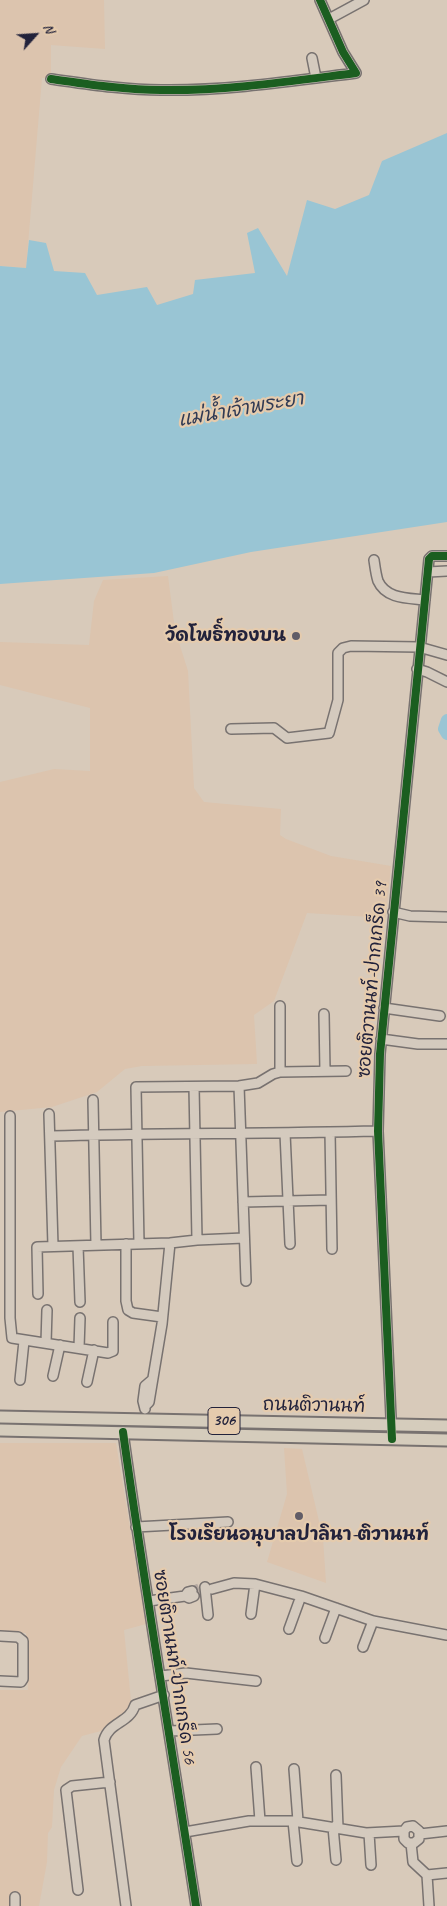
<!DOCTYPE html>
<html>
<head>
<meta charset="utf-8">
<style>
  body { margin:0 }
  #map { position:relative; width:447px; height:1906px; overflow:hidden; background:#d8caba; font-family:Caveat,sans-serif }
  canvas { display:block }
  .north { position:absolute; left:10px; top:10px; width:50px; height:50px; -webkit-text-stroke:4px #e5cbad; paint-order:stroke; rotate:64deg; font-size:14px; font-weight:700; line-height:20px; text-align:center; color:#22223b }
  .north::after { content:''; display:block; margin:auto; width:18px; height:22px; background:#22223b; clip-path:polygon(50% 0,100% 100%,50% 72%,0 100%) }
</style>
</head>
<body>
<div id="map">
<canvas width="447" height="1906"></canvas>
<div class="north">N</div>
</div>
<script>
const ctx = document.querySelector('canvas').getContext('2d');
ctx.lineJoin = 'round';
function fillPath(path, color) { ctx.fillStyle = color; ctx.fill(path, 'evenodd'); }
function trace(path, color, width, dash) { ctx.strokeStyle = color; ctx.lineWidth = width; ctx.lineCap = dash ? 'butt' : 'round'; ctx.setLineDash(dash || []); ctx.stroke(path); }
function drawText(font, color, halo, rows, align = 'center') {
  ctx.font = font + ' Caveat,"Playpen Sans Thai",sans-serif'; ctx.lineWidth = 4.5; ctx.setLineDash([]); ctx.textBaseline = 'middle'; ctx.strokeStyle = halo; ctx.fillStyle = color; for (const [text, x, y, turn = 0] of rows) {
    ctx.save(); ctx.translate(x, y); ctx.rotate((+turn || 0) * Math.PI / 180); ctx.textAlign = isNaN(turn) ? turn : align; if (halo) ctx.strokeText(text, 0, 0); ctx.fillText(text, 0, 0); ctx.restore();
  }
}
const built = new Path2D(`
  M0 0H104L105 49 51 45V78H42L26 268 0 266Z
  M168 576 175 630 188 671 194 788 204 802 281 809 280 835 286 839 331 856 391 866 386 918 307 913 274 1001 254 1015 257 1064 142 1066 125 1069 97 1092 52 1107 0 1112V782L54 769 90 771V708L0 685V642L89 645 94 601 103 580Z
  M0 1443H116L146 1624 124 1630 132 1711 101 1731 82 1736 61 1767 54 1790 52 1827 48 1833 47 1862 39 1906H0V1690H28L26 1633 0 1632Z
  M284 1448 302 1449 323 1538 326 1583 267 1562 287 1494Z`);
const water = new Path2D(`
  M447 133V522L251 552 154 573 0 584V266L26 268 29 240 46 243 54 271 85 273 97 295 147 287 157 305 193 294 195 280 255 273 247 233 258 228 287 276 307 200 335 209 369 195 382 161Z`);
const river = new Path2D(`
  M447 720 444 729 447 734`);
const minorTunnel = new Path2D(`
  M192 1591 199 1588`);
const minor = new Path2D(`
  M329 19 364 0
  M312 58 316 78
  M51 79C87 84 125 90 161 90 226 91 292 81 356 73L343 52 320 0
  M374 560C375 567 376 575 378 581 386 599 408 598 425 600
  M428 572 447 571
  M417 669 427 672 447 682
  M231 729 274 728 287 738 329 733 338 700V653L343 648 351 646 419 647 447 655
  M393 912 410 916 447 917
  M280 1006V1072
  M384 1008 440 1016
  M324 1014 325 1071
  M381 1039 418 1044H447
  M239 1086 246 1281
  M194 1087 197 1240
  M93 1100 96 1245
  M49 1114 53 1246
  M10 1116V1318L12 1338 108 1353 113 1351V1322
  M330 1132 332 1249
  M285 1133 290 1244
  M50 1136C159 1133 268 1134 378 1131
  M243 1202 331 1200
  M126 1244V1301L128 1310 133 1313 162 1317
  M139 1244 136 1087 239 1086 258 1083 273 1074 280 1072 346 1071
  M78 1246 80 1302
  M38 1294 37 1247 170 1243 197 1240 244 1238
  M46 1343 47 1310
  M79 1348 80 1318
  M53 1376 60 1345
  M20 1380 24 1341
  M87 1382 94 1350
  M145 1406 149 1402 162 1324 170 1243
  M145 1409 143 1401 145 1386 152 1380
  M123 1432C145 1591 172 1748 196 1906
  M392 1439 378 1131 380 1054 429 559 432 556H447
  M136 1527 228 1522
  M205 1587 208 1615
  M212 1589 234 1583 255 1584 301 1596 373 1621 447 1635
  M192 1591 188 1592 185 1596 189 1598 194 1596
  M149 1601 185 1596
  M251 1614 255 1584
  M289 1629 301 1596
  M0 1636 18 1637 23 1641V1679L21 1682 0 1681
  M325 1638 336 1608
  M363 1647 373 1621
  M161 1676 186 1673 256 1681
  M170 1731 217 1729
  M256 1767 260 1821
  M294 1769 298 1821
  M336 1775 338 1828
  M293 1821 297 1861
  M333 1827 336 1860
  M185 1832 249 1821H293L366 1833 404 1831 407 1827 413 1826 419 1831V1839L414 1843H408L404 1839V1831
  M369 1833 371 1865
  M420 1834 447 1831
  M411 1843 413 1862 427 1875 447 1873
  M427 1875 429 1906
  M78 1890 66 1790 72 1786 110 1782
  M15 1897V1906
  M126 1906 104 1740C109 1722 130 1723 135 1705L164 1695`);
const major = new Path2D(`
  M0 1417 447 1426
  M0 1430 447 1440`);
const cycleway = new Path2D(`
  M51 79C87 84 125 90 161 90 226 91 292 81 356 73L343 52 320 0
  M123 1432C145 1591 172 1748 196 1906
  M392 1439 378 1131 380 1054 429 559 432 556H447`);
const markers = [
  [296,636,5,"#625d67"],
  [299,1516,5,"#625d67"]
];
const shields = [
  [224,1421,32]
];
const shieldNames = [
  ["306",224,1421]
];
const poiNames = [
  ["วัดโพธิ์ทองบน",286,636],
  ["โรงเรียนอนุบาลปาลินา-ติวานนท์",299,1535,"center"]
];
const streetNames = [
  ["ซอยติวานนท์-ปากเกร็ด 39",373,980,-85],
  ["ถนนติวานนท์",314,1406,1],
  ["ซอยติวานนท์-ปากเกร็ด 56",174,1667,81]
];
const waterNames = [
  ["แม่น้ำเจ้าพระยา",241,410,-10]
];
fillPath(built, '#dcc4ae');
fillPath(water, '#99c5d4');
trace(river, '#99c5d4', 12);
trace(minorTunnel, '#b4a8a1', 9, [9, 4.5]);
trace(minor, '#787270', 12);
trace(major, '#787270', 15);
trace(minor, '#d4cabe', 9);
trace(major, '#d5ccbc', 11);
trace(cycleway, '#1b5e20', 8);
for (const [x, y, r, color] of markers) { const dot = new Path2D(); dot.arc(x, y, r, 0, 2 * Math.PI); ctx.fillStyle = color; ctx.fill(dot); trace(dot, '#e5cbad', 2); }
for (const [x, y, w] of shields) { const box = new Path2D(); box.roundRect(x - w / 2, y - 13.5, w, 27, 4); ctx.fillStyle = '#e5cbad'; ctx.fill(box); trace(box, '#22223b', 1); }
drawText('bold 16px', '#22223b', null, shieldNames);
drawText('bold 18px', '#22223b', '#e5cbad', poiNames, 'right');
drawText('18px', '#22223b', '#e5cbad', streetNames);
drawText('italic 19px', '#303a54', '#e5cbad', waterNames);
</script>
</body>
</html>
